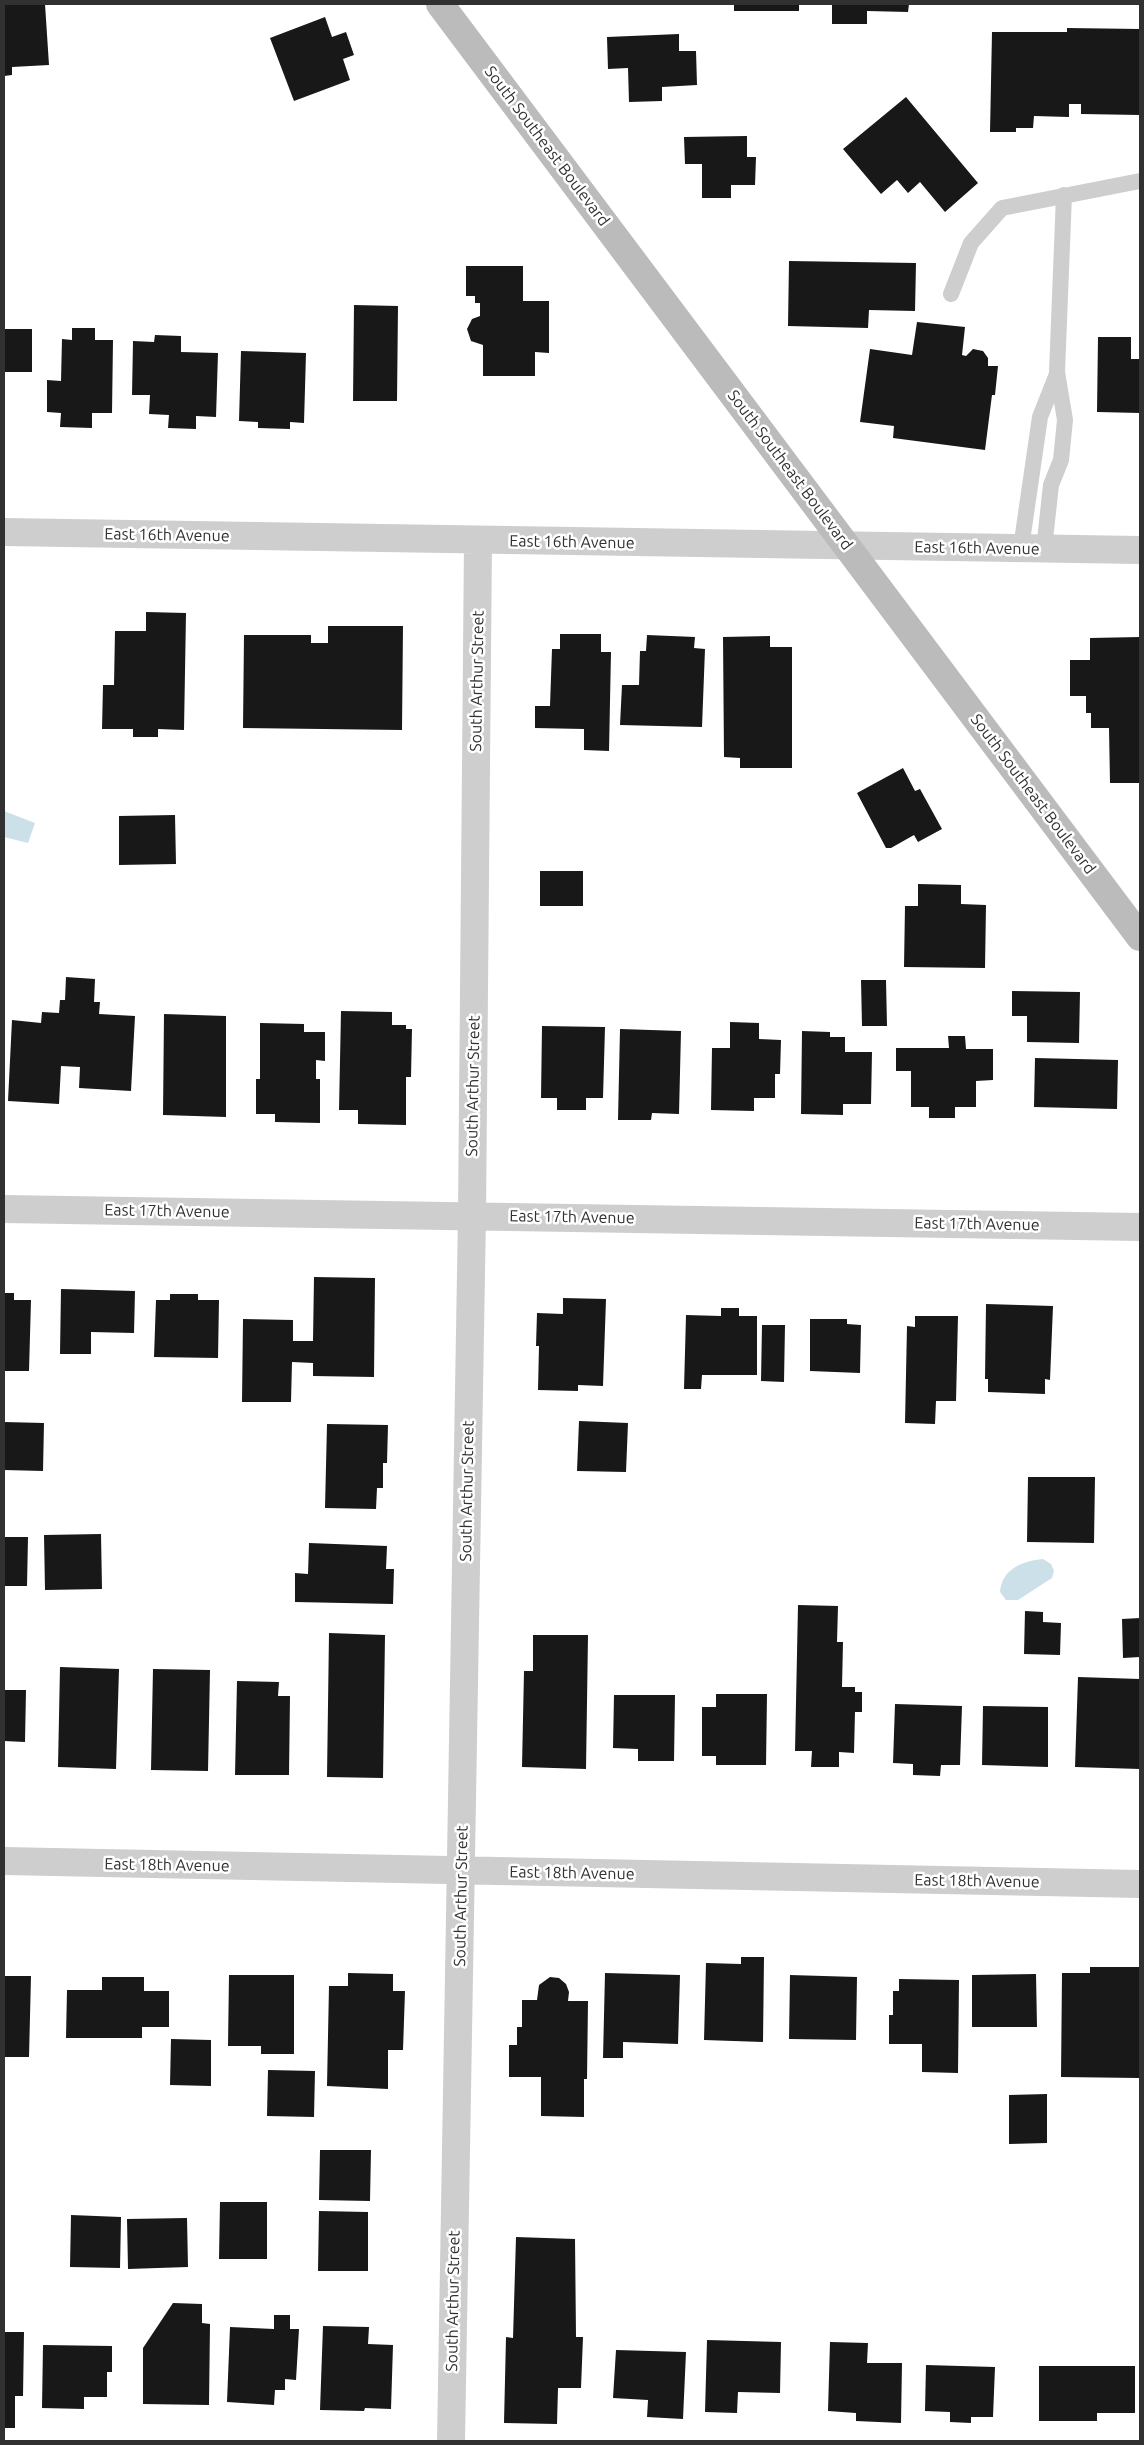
<!DOCTYPE html>
<html>
<head>
<meta charset="utf-8">
<style>
  body { margin:0 }
  #map { position:relative; width:1144px; height:2445px; overflow:hidden; background:#fff; font-family:Ubuntu,sans-serif }
  canvas { display:block }
  .frame { position:absolute; inset:0; border:5px solid #313131; pointer-events:none }
</style>
</head>
<body>
<div id="map">
<canvas width="1144" height="2445"></canvas>
<div class="frame"></div>
</div>
<script>
const ctx = document.querySelector('canvas').getContext('2d');
ctx.lineJoin = 'round';
function fillPath(path, color) { ctx.fillStyle = color; ctx.fill(path, 'evenodd'); }
function trace(path, color, width, dash) { ctx.strokeStyle = color; ctx.lineWidth = width; ctx.lineCap = dash ? 'butt' : 'round'; ctx.setLineDash(dash || []); ctx.stroke(path); }
function drawText(font, color, halo, rows, align = 'center') {
  ctx.font = font + ' Ubuntu,sans-serif'; ctx.lineWidth = 5; ctx.setLineDash([]); ctx.textBaseline = 'middle'; ctx.strokeStyle = halo; ctx.fillStyle = color; for (const [text, x, y, turn = 0] of rows) {
    ctx.save(); ctx.translate(x, y); ctx.rotate((+turn || 0) * Math.PI / 180); ctx.textAlign = isNaN(turn) ? turn : align; if (halo) ctx.strokeText(text, 0, 0); ctx.fillText(text, 0, 0); ctx.restore();
  }
}
const water = new Path2D(`
  M4 811 35 823 28 843 4 837Z
  M1043 1559 1051 1564 1054 1571 1052 1578 1018 1600H1006L1000 1592C1002 1569 1022 1561 1043 1559Z`);
const building = new Path2D(`
  M4 4H45L49 65 12 67V75L4 76Z
  M734 4H799V11H734Z
  M838 4H909L908 12 867 11V24H832V5Z
  M325 17 332 37 346 32 354 55 343 59 350 80 294 101 270 38Z
  M1067 28 1140 29V115L1081 114V104H1069V117L1034 116 1033 128H1016V132H990L992 32H1067Z
  M679 34V51H696L697 85 662 87V101L629 102 628 68 608 69 607 37Z
  M906 97 978 183 945 212 920 182 908 193 897 180 881 194 843 149Z
  M747 136V157H756L755 185H731V198H702V164H685L684 137Z
  M789 261 916 263 915 311 869 310 868 328 788 326Z
  M466 266H523V301H549V353L535 352V376H483V345L471 341 467 329 472 319 480 316V303H475V296H466Z
  M354 305 398 306 397 401H353Z
  M917 322 965 327 962 355 966 356 973 349 983 351 988 358V366H998L995 395H992L985 450 893 438 894 426 860 422 870 349 912 355Z
  M72 328H95V340H113L112 413H92V428L60 427 61 413 47 412V380L61 381 62 339 72 340Z
  M4 329H32V372H4Z
  M155 335 181 336V352L218 353 216 417 196 416V429L168 428 169 415 149 414 150 395H132L133 341 154 342Z
  M1098 337H1131V359H1140V413L1097 412Z
  M241 351 306 353 304 423 290 422V429L258 428V422L239 421Z
  M146 612 186 613 184 730 158 729V737H133V729H102L103 685H114L115 631H146Z
  M328 626H403L402 730 243 728 244 635H311V643H328Z
  M560 634H601V652H611L609 751 584 750V729L535 728V706H550L552 649H560Z
  M647 635 695 637 694 648 705 649 702 727 620 725 622 685H639L640 651H646Z
  M770 636V647H792V768H740V758L724 757 723 637Z
  M1140 637V783H1110L1109 728H1091V713H1086V696H1070V660H1090V638Z
  M903 768 915 791 920 789 942 829 918 842 914 835 891 848H886L857 793Z
  M175 815 176 864 119 865V816Z
  M540 871H583V906H540Z
  M918 884 961 885V904L986 905 985 968 904 967 905 906H918Z
  M66 977 95 979 94 1002H100L99 1014 135 1016 131 1091 79 1088 80 1067 61 1066 59 1104 8 1101 12 1020 41 1023 42 1012 59 1013 60 1000H65Z
  M861 980H886L887 1026H862Z
  M1012 991 1080 992 1079 1043 1027 1042V1016H1012Z
  M341 1011 392 1012V1025H406V1029H412L411 1077H406V1125L358 1124V1110H339Z
  M164 1014 226 1016V1117L163 1115Z
  M730 1022 759 1023V1039L781 1040 780 1074H775V1098H754V1111L711 1110 712 1048H730Z
  M260 1023 304 1024V1032H325V1061L316 1060V1079H320V1123L275 1122V1114H256V1079H260Z
  M542 1026 605 1027 603 1098H586V1110H557V1098H541Z
  M620 1029 681 1031 679 1114 652 1113 651 1120H618Z
  M802 1031 830 1032V1037H845V1052H872L871 1104H843V1115L801 1114Z
  M948 1036H965L966 1049H993V1080L976 1081V1107H955V1118H929V1107H911V1071H896V1048H949Z
  M1035 1058 1118 1060 1117 1109 1034 1107Z
  M314 1277 375 1278 374 1377 313 1376V1363L292 1362 291 1402H242L243 1319 293 1320V1341H313Z
  M61 1289 135 1291 134 1333 91 1332V1354H60Z
  M4 1293H14V1300H31L29 1371H4Z
  M170 1294H198V1300H219L218 1358 154 1357 156 1300H170Z
  M563 1298 606 1299 603 1386 578 1385V1391L538 1390 539 1346H536L537 1313 563 1314Z
  M986 1304 1053 1306 1050 1380 1045 1379V1394L988 1392V1379H985Z
  M721 1308H739V1316H757V1375H702L701 1389H684L686 1315 721 1316Z
  M915 1316H958L956 1401H936L935 1424 905 1423 907 1326 915 1327Z
  M810 1319H847V1324L861 1325 860 1373 810 1371Z
  M762 1325H785L784 1382 761 1381Z
  M579 1421 628 1423 626 1472 577 1471Z
  M4 1422 44 1423 43 1471 4 1470Z
  M327 1424 388 1425 387 1463H383V1488H377L376 1509 325 1508Z
  M1028 1477H1095L1094 1543 1027 1542Z
  M101 1534 102 1589 45 1590 44 1535Z
  M4 1537H28L27 1586H4Z
  M309 1543 387 1546 386 1569H394L393 1604 295 1602V1573L308 1574Z
  M798 1605 838 1606 837 1642H843L842 1687H855V1692H862V1712H855L854 1753 839 1752V1767H811L812 1751H795Z
  M1025 1611 1043 1612V1622L1061 1623 1060 1655 1024 1654Z
  M1140 1618V1657L1123 1658 1122 1619Z
  M329 1633 385 1635 383 1778 327 1777Z
  M533 1635H588L586 1769 522 1767 524 1671H533Z
  M60 1667 119 1669 116 1769 58 1767Z
  M153 1669 210 1670 208 1771 151 1770Z
  M1078 1677 1140 1679V1769L1075 1767Z
  M237 1681 279 1682 278 1696H290L289 1775H235Z
  M4 1690H26L25 1742 4 1741Z
  M716 1694H767L766 1765H716V1756H702V1707H716Z
  M614 1695H675L674 1761H638V1749L613 1748Z
  M895 1704 962 1706 960 1765H941L940 1776 913 1775V1764L893 1763Z
  M983 1706 1048 1707V1767L982 1765Z
  M741 1957H764L763 2042 704 2040 706 1963 741 1964Z
  M1090 1967H1140L1139 2078 1061 2077 1062 1973H1090Z
  M348 1973 393 1974V1991H405L403 2050H388V2089L327 2086 329 1986H348Z
  M605 1973 680 1975 678 2044 623 2042V2058H603Z
  M1036 1974 1037 2027H972V1975Z
  M229 1975H294V2054H261V2046H228Z
  M790 1975 857 1977 856 2040 789 2039Z
  M4 1976H31L29 2057H4Z
  M102 1977H144V1991H169V2027H142V2038H66L67 1990H102Z
  M550 1977 559 1978 566 1984 569 1992 568 2001H588L587 2079H584V2117L541 2116V2077H509V2045H517V2027H522V2000H537L539 1985Z
  M899 1979 959 1980 958 2073 922 2072V2044H889V2015H893V1991H899Z
  M171 2039 211 2040V2086L170 2085Z
  M268 2070 315 2071 314 2117 267 2116Z
  M1047 2094V2143L1009 2144V2095Z
  M320 2150H371L370 2201 319 2200Z
  M220 2202H267V2259H219Z
  M319 2211 368 2212V2271H318Z
  M71 2215 121 2217 120 2268 70 2267Z
  M187 2218 188 2267 128 2269 127 2219Z
  M516 2237 575 2239 576 2337H583L581 2388H558L557 2424 504 2423 506 2337 513 2338Z
  M173 2303 202 2304V2323L210 2324 209 2405 143 2404V2348Z
  M274 2315H290V2329H299L296 2380 285 2379V2390H275L274 2405 227 2402 230 2327 274 2329Z
  M323 2326 369 2327 368 2344 393 2345 391 2409 365 2408 364 2411 320 2410Z
  M4 2332H24L23 2396H15V2428H4Z
  M707 2340 781 2342 780 2393 738 2392 737 2413 705 2412Z
  M830 2342 868 2343 867 2363H902L901 2423 856 2421V2413L828 2411Z
  M43 2345 112 2346V2372H107V2397H84V2409L42 2408Z
  M616 2350 686 2352 683 2419 647 2417 648 2400 613 2398Z
  M926 2365 995 2367 993 2417H971V2423L950 2422V2412L925 2411Z
  M1039 2366H1135V2413H1097V2421H1039Z`);
const lane = new Path2D(`
  M951 294 971 243 1002 208 1140 181
  M1021 548 1040 417 1057 374
  M1044 549 1051 485 1061 460 1065 420 1057 372 1064 195`);
const street = new Path2D(`
  M4 532 1140 550
  M4 1209 1140 1227
  M4 1861 1140 1884
  M451 2441 472 1215 478 541`);
const secondary = new Path2D(`
  M440 4 1140 937`);
const streetNames = [
  ["South Southeast Boulevard",547,146,53],
  ["South Southeast Boulevard",790,470,53],
  ["East 16th Avenue",167,535,1],
  ["East 16th Avenue",572,542,1],
  ["East 16th Avenue",977,548,1],
  ["South Arthur Street",477,681,-89],
  ["South Southeast Boulevard",1033,794,53],
  ["South Arthur Street",473,1086,-89],
  ["East 17th Avenue",167,1211,1],
  ["East 17th Avenue",572,1217,1],
  ["East 17th Avenue",977,1224,1],
  ["South Arthur Street",467,1491,-89],
  ["East 18th Avenue",167,1865,1],
  ["East 18th Avenue",572,1873,1],
  ["East 18th Avenue",977,1881,1],
  ["South Arthur Street",461,1896,-89],
  ["South Arthur Street",453,2301,-89]
];
fillPath(water, '#cce0e9');
fillPath(building, '#181818');
trace(lane, '#cecece', 16);
trace(street, '#cecece', 28);
trace(secondary, '#bbb', 28);
drawText('16px', '#313131', '#fff', streetNames);
</script>
</body>
</html>
